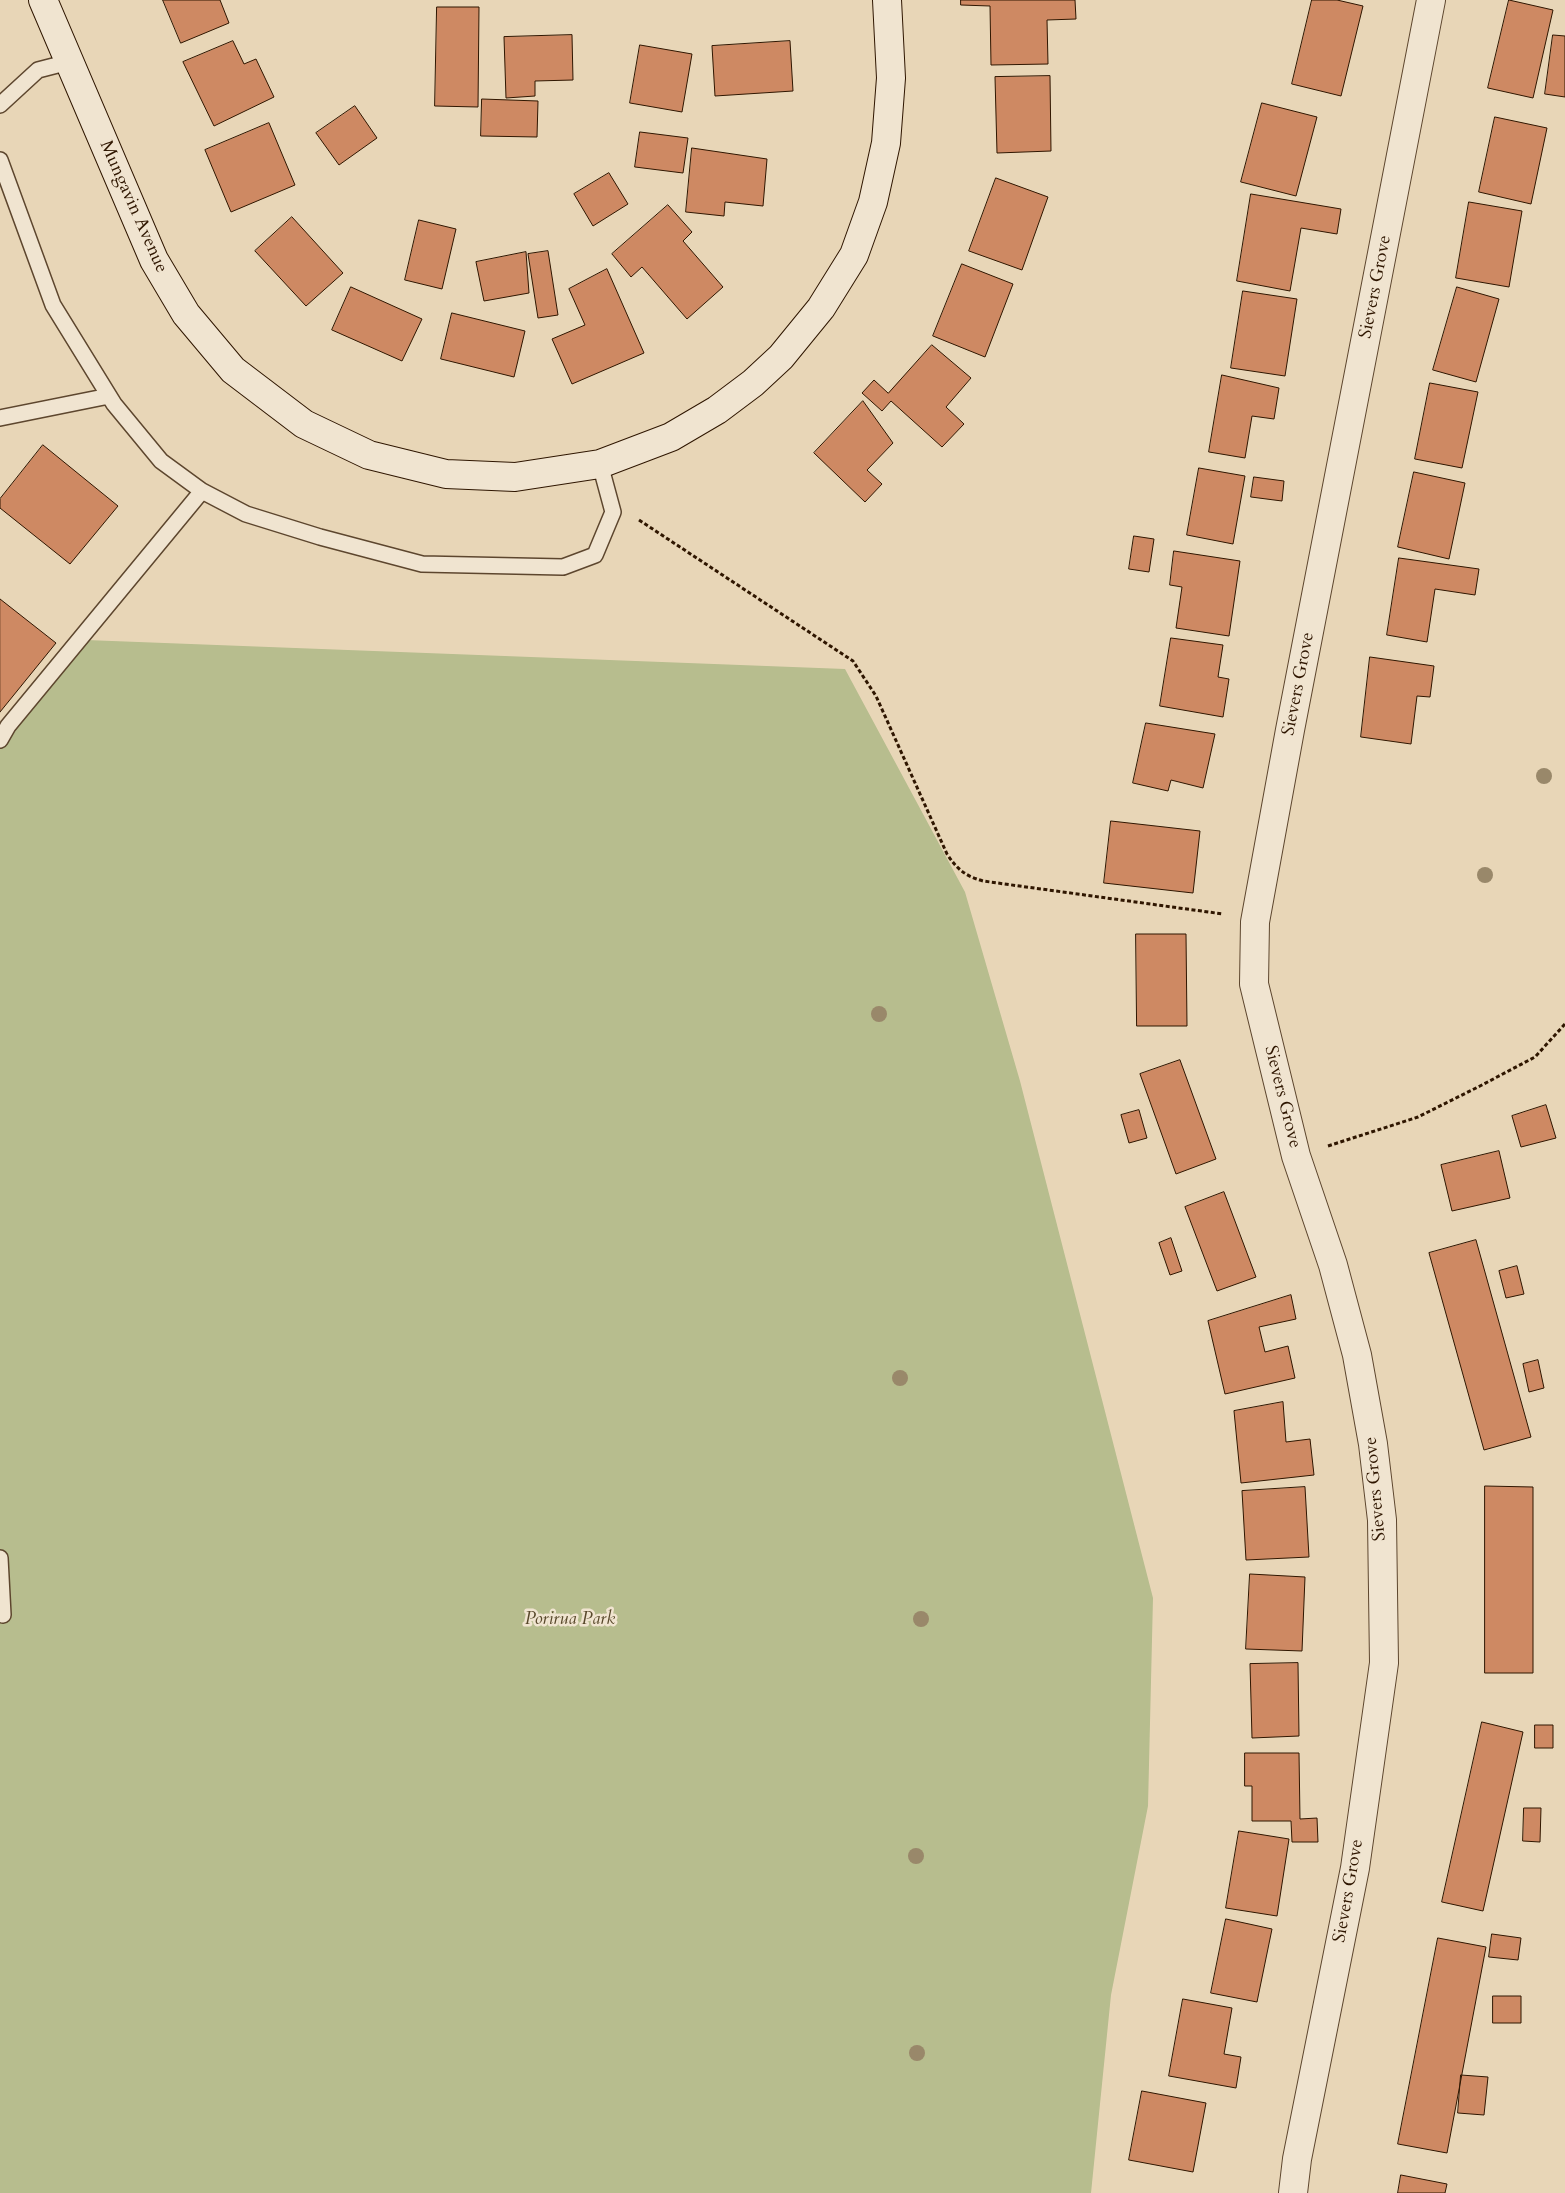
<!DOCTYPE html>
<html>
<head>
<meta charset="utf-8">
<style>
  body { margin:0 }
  canvas { display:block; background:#e8d6b7 }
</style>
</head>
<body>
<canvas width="1565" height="2193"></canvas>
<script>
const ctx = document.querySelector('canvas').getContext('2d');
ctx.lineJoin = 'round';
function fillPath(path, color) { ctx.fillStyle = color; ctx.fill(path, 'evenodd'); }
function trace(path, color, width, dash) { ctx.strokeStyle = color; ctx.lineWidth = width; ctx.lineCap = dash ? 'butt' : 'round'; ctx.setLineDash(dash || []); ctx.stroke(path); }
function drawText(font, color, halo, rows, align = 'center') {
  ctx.font = font + ' Cardo,serif'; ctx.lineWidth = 5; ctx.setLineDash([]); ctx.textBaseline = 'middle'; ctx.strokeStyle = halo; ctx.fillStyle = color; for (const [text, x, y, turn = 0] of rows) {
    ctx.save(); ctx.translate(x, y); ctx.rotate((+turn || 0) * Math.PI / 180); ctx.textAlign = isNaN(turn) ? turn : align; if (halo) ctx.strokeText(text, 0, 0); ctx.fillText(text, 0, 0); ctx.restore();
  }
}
const green = new Path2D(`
  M86 640 845 669 965 892 1020 1081 1153 1598 1148 1806 1111 1995 1091 2193H0V744Z`);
const building = new Path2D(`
  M163 0H220L229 23 181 43Z
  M961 0H1075L1076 19 1047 20 1048 64 991 65 990 6 961 5Z
  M1312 0H1337L1363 6 1341 96 1292 84Z
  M1509 0 1553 10 1533 98 1488 88Z
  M437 7H479L478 107 435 106Z
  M572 35 573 80 535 81V96L506 98 504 37Z
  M1553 35 1565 36V97L1545 94Z
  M233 41 244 64 256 59 274 97 214 126 183 62Z
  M790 41 793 91 715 96 712 46Z
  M640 45 692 54 682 112 630 103Z
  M1050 76 1051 151 997 153 995 77Z
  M482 99 538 101 537 137 481 136Z
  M1262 103 1317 117 1296 196 1241 182Z
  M355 106 377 138 339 165 316 133Z
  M1495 117 1547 128 1531 204 1479 192Z
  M269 123 295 185 231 212 205 150Z
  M640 132 688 138 683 173 635 167Z
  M692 148 767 159 763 206 725 202 724 216 686 212Z
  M609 173 628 204 593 226 574 194Z
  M996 178 1048 197 1022 270 969 251Z
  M1251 194 1341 209 1337 234 1301 228 1290 291 1237 281Z
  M1469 202 1522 211 1509 287 1456 278Z
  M668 205 692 232 683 241 723 287 687 319 642 267 631 277 612 254Z
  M292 217 343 273 306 306 255 251Z
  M419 220 456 229 442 289 405 280Z
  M548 251 558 315 538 318 528 254Z
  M526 252 529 293 484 301 476 262Z
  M962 264 1013 284 985 357 933 336Z
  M607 269 644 353 572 384 552 339 585 325 569 289Z
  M351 287 422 319 402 361 332 330Z
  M1457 287 1499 299 1476 382 1433 370Z
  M1243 291 1297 299 1285 376 1231 368Z
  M452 313 525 331 514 377 441 359Z
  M932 345 971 378 946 407 964 424 942 447 891 401 882 411 862 393 874 380 888 393Z
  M1222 375 1279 388 1274 419 1252 416 1245 458 1209 452Z
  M1430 383 1478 392 1462 468 1415 459Z
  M863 401 893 443 867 470 882 484 865 502 814 453Z
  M43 445 118 506 70 564 0 508V499Z
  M1199 468 1245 476 1233 544 1187 535Z
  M1414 472 1465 483 1449 559 1398 547Z
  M1254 477 1284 481 1282 501 1251 497Z
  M1134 536 1154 539 1149 572 1129 569Z
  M1174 551 1240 561 1229 636 1176 628 1182 587 1170 585Z
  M1399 558 1479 569 1475 595 1435 589 1427 642 1387 635Z
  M0 599 56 643 0 712Z
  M1171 638 1223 645 1218 677 1229 679 1223 717 1160 706Z
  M1370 657 1434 666 1430 697 1417 696 1411 744 1361 737Z
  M1146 723 1215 734 1203 788 1171 780 1168 791 1133 783Z
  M1111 821 1200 831 1193 893 1104 883Z
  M1136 934H1186L1187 1026H1137Z
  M1180 1060 1216 1159 1176 1174 1140 1074Z
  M1546 1105 1556 1138 1521 1147 1512 1116Z
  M1139 1110 1147 1138 1129 1143 1121 1115Z
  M1499 1151 1510 1198 1452 1211 1441 1165Z
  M1224 1192 1256 1277 1217 1291 1185 1207Z
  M1171 1238 1182 1271 1170 1275 1159 1243Z
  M1476 1240 1531 1437 1484 1450 1429 1253Z
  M1517 1266 1524 1294 1506 1298 1499 1271Z
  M1291 1295 1296 1319 1259 1327 1265 1352 1288 1346 1295 1378 1225 1394 1208 1321Z
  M1538 1360 1544 1388 1529 1392 1523 1364Z
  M1283 1402 1286 1442 1310 1439 1314 1475 1241 1483 1234 1411Z
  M1485 1486 1533 1487V1673H1485Z
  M1305 1487 1309 1557 1246 1560 1242 1491Z
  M1250 1574 1305 1577 1302 1651 1246 1649Z
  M1298 1663 1299 1736 1252 1738 1250 1664Z
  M1482 1722 1523 1732 1483 1911 1442 1902Z
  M1535 1725H1553V1748H1535Z
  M1245 1753H1299L1300 1819 1317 1818 1318 1842H1292L1291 1821H1252V1786H1245Z
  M1524 1808H1541L1540 1842 1523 1841Z
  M1239 1831 1289 1839 1277 1916 1226 1908Z
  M1226 1919 1272 1929 1257 2002 1211 1993Z
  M1492 1934 1521 1938 1518 1960 1489 1957Z
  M1438 1938 1486 1947 1447 2153 1398 2144Z
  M1493 1996H1521V2023H1493Z
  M1183 1999 1232 2008 1224 2054 1241 2057 1236 2088 1169 2076Z
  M1461 2075 1488 2077 1484 2115 1458 2113Z
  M1142 2091 1206 2103 1193 2172 1129 2160Z
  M1401 2175 1447 2184 1445 2193H1398Z`);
const path = new Path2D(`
  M639 520 853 661 876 696 947 854C957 869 965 876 983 881L1223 914
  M1328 1146 1418 1117 1480 1086 1535 1057 1565 1024`);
const service = new Path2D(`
  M0 105 38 70 69 62
  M0 160 53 305 114 404 161 461 202 491 246 514 320 537 422 564 563 567 595 555 613 512 600 464
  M0 418 109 396
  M0 740 8 726 202 491
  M0 1558 3 1615`);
const minor = new Path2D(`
  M1293 2193 1297 2159 1355 1868 1384 1663 1382 1520 1373 1444 1357 1355 1333 1265 1296 1156 1254 984 1255 922 1290 730 1431 0`);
const secondary = new Path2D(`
  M43 0 154 260 186 314 233 370 304 424 369 455 446 474 515 477 600 464 671 437 717 410 753 383 781 357 821 308 854 255 873 202 886 143 891 78 887 0`);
const trees = [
  [1544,776],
  [1485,875],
  [879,1014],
  [900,1378],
  [921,1619],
  [916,1856],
  [917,2053]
];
const streetNames = [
  ["Mungavin Avenue",133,207,66],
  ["Sievers Grove",1376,287,-79],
  ["Sievers Grove",1299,684,-79],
  ["Sievers Grove",1282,1097,76],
  ["Sievers Grove",1376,1489,-95],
  ["Sievers Grove",1349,1891,-80]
];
const parkNames = [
  ["Porirua Park",570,1620]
];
fillPath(green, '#b7bd8e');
fillPath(building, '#ce8963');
trace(building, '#2f1600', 1);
trace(service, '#5d462e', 18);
trace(minor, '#5d462e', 30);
trace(secondary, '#2f1600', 30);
trace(path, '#2f1600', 3, [4, 2.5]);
trace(service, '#f0e4d0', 15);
trace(minor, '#f0e4d0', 28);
trace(secondary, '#f0e4d0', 28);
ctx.fillStyle = '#99886a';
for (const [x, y] of trees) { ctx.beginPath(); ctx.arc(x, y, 8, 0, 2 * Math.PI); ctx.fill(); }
drawText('18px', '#2f1600', '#f0e4d0', streetNames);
drawText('italic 18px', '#58482b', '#f0e4d0', parkNames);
</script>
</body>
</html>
